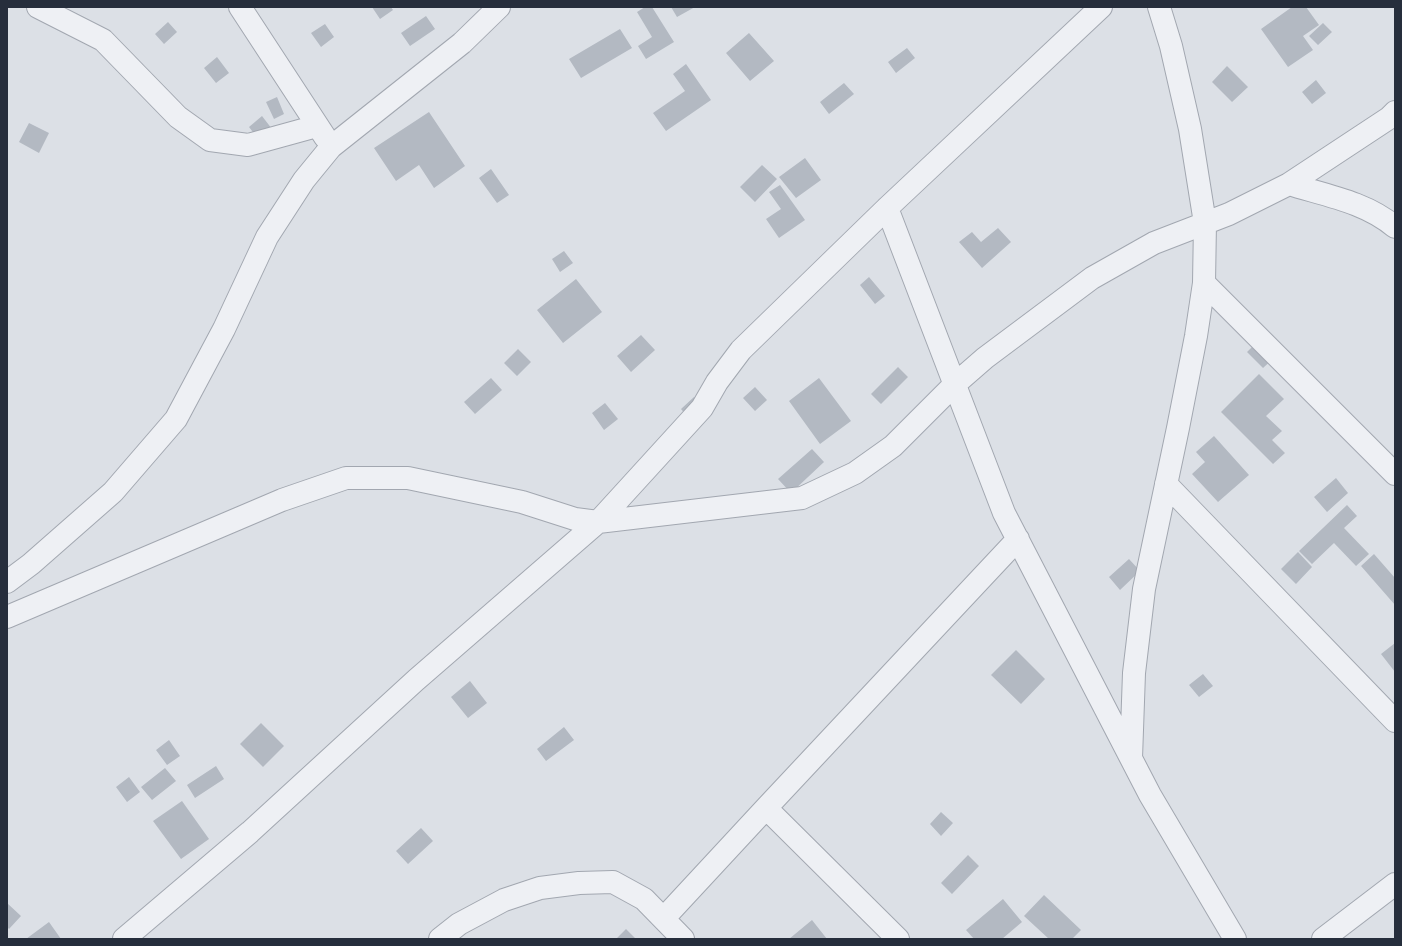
<!DOCTYPE html>
<html>
<head>
<meta charset="utf-8">
<style>
  body { margin:0 }
  #map { position:relative; width:1402px; height:946px; overflow:hidden; background:#dce0e6; font-family:Figtree,sans-serif }
  canvas { display:block }
  .frame { position:absolute; inset:0; border:8px solid #262e3c; pointer-events:none }
</style>
</head>
<body>
<div id="map">
<canvas width="1402" height="946"></canvas>
<div class="frame"></div>
</div>
<script>
const ctx = document.querySelector('canvas').getContext('2d');
ctx.lineJoin = 'round';
function fillPath(path, color) { ctx.fillStyle = color; ctx.fill(path, 'evenodd'); }
function trace(path, color, width, dash) { ctx.strokeStyle = color; ctx.lineWidth = width; ctx.lineCap = dash ? 'butt' : 'round'; ctx.setLineDash(dash || []); ctx.stroke(path); }
const building = new Path2D(`
  M372 7H391L393 10 380 19Z
  M645 7H652L674 42 646 59 638 46 652 37 637 12Z
  M671 7H695L677 17Z
  M1292 7H1306L1319 25 1303 36 1313 50 1288 67 1261 29Z
  M426 16 435 29 410 46 401 33Z
  M168 22 177 32 164 44 155 34Z
  M1323 23 1332 32 1318 45 1309 36Z
  M325 24 334 37 321 47 311 33Z
  M620 29 632 48 581 78 569 59Z
  M749 33 774 61 750 81 726 53Z
  M907 48 915 58 896 73 888 62Z
  M217 57 229 73 216 83 204 68Z
  M686 64 711 100 666 131 653 113 685 91 673 74Z
  M1227 66 1248 87 1232 102 1212 82Z
  M1316 80 1326 93 1312 104 1302 92Z
  M844 83 854 94 829 114 820 102Z
  M277 97 284 114 274 119 266 102Z
  M429 112 465 166 434 188 419 165 396 181 374 148Z
  M262 116 272 129 259 140 249 127Z
  M29 123 49 133 39 153 19 142Z
  M805 158 821 180 796 198 779 177Z
  M762 165 777 179 755 202 740 187Z
  M491 169 509 195 497 203 479 178Z
  M780 185 805 220 779 238 766 219 781 209 769 192Z
  M998 228 1011 242 982 268 959 242 972 232 981 242Z
  M564 251 573 263 560 272 552 259Z
  M869 277 885 296 875 304 860 285Z
  M576 279 602 312 563 343 537 310Z
  M641 335 655 350 631 372 617 356Z
  M1260 339 1276 356 1263 368 1247 352Z
  M518 349 531 362 517 376 504 363Z
  M898 367 908 377 881 404 871 394Z
  M1259 374 1284 399 1266 416 1282 431 1272 440 1285 453 1273 464 1221 412Z
  M491 378 502 390 475 414 464 402Z
  M819 378 851 421 820 444 789 401Z
  M755 387 767 400 755 411 743 398Z
  M694 397 706 410 692 422 681 409Z
  M605 403 618 419 604 430 592 413Z
  M1214 436 1249 475 1218 502 1192 474 1205 462 1196 452Z
  M812 449 824 462 791 493 778 479Z
  M1336 478 1348 493 1327 512 1314 497Z
  M1347 505 1357 516 1344 528 1369 554 1356 566 1334 543 1312 564 1299 551Z
  M1298 552 1312 567 1296 584 1281 569Z
  M1374 554 1395 578V605L1361 566Z
  M1129 559 1140 571 1120 590 1109 577Z
  M1395 643V672L1381 654Z
  M1016 650 1045 679 1021 704 991 675Z
  M1203 674 1213 686 1199 697 1189 685Z
  M470 681 487 703 468 718 451 697Z
  M261 723 284 746 263 767 240 744Z
  M564 727 574 740 546 761 537 749Z
  M169 740 180 756 167 765 156 750Z
  M216 766 224 779 195 798 187 785Z
  M165 768 176 781 152 800 141 787Z
  M129 777 140 792 127 802 116 787Z
  M182 801 209 839 181 859 153 821Z
  M941 812 953 823 941 836 930 824Z
  M421 828 433 841 408 864 396 851Z
  M968 855 979 866 952 894 941 883Z
  M1044 895 1081 930 1072 939H1049L1024 916Z
  M1003 899 1022 922 1002 939H974L966 930Z
  M7 903 21 916 9 929 7 927Z
  M812 920 827 939H789Z
  M49 922 61 939H26Z
  M626 929 636 939H616Z`);
const street = new Path2D(`
  M38 7 103 40 178 117 210 140 248 145 317 126
  M240 7 325 137
  M1289 184C1324 195 1366 202 1395 227
  M887 208 1004 513 1150 795 1235 939
  M1204 283 1395 474
  M1166 484 1395 721
  M7 582 31 564 113 492 176 419 224 329 267 237 304 180 331 147 462 43 499 7
  M7 617 282 500 346 478H408L522 502 575 519 598 522 802 498 855 473 893 446 954 385 985 358 1092 278 1154 243 1229 214 1289 184 1389 118 1395 112
  M1131 758 1134 673 1144 589 1178 428 1196 336 1204 283 1205 223 1190 129 1171 46 1159 7
  M766 808 898 939
  M664 918 766 808 1018 539
  M124 939 250 832 416 680 598 522 702 408 717 382 741 350 887 208 1101 7
  M440 939 459 924 504 900 540 888 579 883 613 882 644 899 683 939
  M1323 939 1395 884`);
fillPath(building, '#b3b9c2');
trace(street, '#a2a7b0', 24);
trace(street, '#eef0f4', 22);
</script>
</body>
</html>
